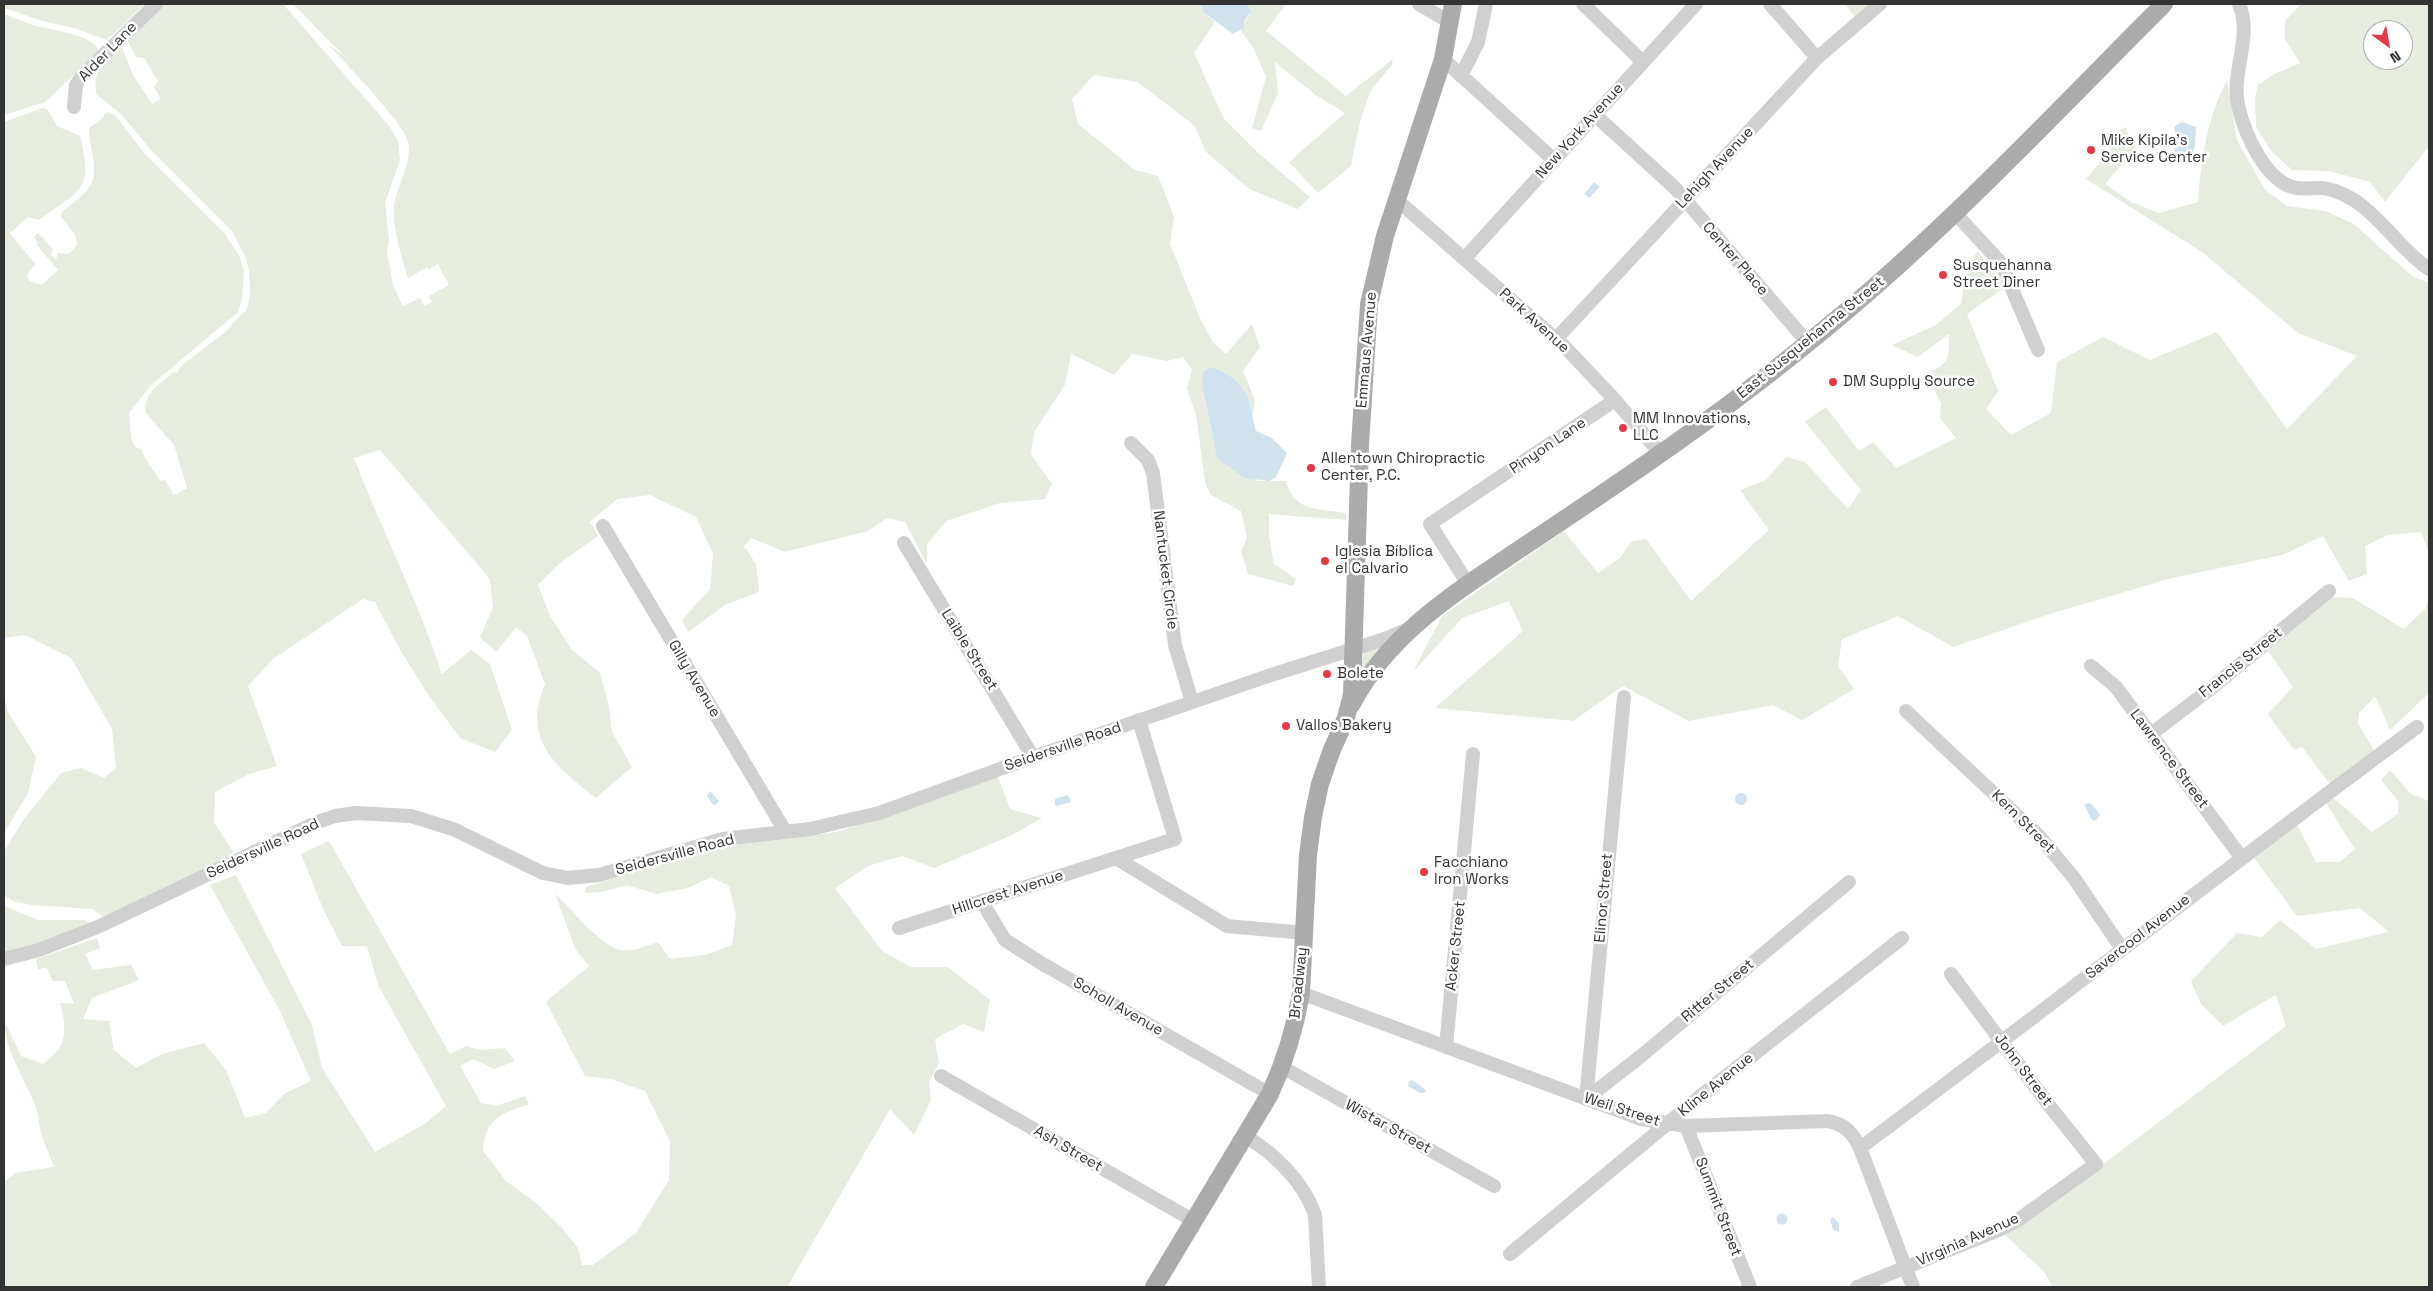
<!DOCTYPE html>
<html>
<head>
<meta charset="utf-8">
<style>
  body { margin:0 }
  #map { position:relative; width:2433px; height:1291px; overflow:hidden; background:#fff; font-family:"Space Grotesk",sans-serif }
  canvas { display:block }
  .frame { position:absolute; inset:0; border:5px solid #333; pointer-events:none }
  .north { position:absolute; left:2363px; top:20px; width:50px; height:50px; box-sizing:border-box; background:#fff; border:1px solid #adadad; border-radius:50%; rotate:148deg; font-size:14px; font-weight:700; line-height:20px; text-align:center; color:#333 }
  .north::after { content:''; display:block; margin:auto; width:18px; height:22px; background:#e63946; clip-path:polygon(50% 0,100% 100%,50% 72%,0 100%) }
</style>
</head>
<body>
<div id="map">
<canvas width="2433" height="1291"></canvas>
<div class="frame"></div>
<div class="north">N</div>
</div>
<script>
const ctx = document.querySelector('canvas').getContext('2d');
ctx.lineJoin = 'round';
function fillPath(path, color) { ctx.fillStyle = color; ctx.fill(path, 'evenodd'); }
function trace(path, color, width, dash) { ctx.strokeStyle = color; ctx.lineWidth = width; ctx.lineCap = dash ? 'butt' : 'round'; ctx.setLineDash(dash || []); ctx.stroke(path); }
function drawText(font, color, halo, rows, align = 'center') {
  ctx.font = font + ' "Space Grotesk",sans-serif'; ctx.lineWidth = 5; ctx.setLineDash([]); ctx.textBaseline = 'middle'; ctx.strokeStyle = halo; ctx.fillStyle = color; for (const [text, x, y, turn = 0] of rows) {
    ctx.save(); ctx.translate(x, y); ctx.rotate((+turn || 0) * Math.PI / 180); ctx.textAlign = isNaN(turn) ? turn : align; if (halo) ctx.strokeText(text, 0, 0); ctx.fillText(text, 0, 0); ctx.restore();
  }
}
const green = new Path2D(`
  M4 4H145L107 40 74 28 42 21 4 8Z
  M163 4H283L390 127 398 141 400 160 385 203 389 239 387 252 393 285 403 306 420 298 424 306 432 302 429 296 449 285 438 264 428 270 427 267 408 278C402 258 390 220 395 200 400 180 412 162 408 141 404 123 344 62 328 44L345 57 293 4H1202L1203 12 1215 22 1194 53 1224 119 1256 151 1310 197 1298 209 1249 189 1205 151 1195 126 1138 82 1094 75 1072 99 1078 124 1135 170 1158 176 1174 217 1170 244 1200 318 1212 341 1226 354 1252 324 1260 347 1243 371 1255 400 1253 415 1249 399 1203 373 1202 385 1214 445 1258 481H1286C1295 513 1318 508 1346 513V520L1269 514V536L1274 564 1296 579 1293 586 1248 574 1241 551 1247 538 1241 511 1211 495 1205 482 1196 414 1187 389 1192 370 1183 357 1167 361 1132 354 1114 375 1071 354 1065 385 1034 432 1031 454 1052 484 1045 499 1000 503 946 521 927 545V564L905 522 887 518 868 531 784 552 752 538 744 546 756 564 759 592 725 605 688 632 682 620 710 589 713 554 696 517 650 495 617 499 590 522 598 536 561 562 538 585 550 616 572 650 600 673 609 706 612 732 632 767 596 798C555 766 522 740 545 684L527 636 516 627 496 652 480 637 493 608 490 579 380 450 354 458C382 531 418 600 442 674L471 650 490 664 512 730 495 752 460 738 427 693 399 648 375 602 363 599 273 659 248 686 277 766 249 774 215 792 214 822 235 855 105 918 93 909 32 905 13 901 4 895V852L24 819 61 773 81 768 104 778 116 768 112 729 71 658 25 635 4 638V122L43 108 48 110 57 126 80 136C94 192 81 189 39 220L28 217 10 233 35 264 27 275 29 281 42 285 58 270 36 244 38 243 34 237 38 233 53 249 51 255 56 260 58 253 69 254 77 245 75 234 60 216 62 212C107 178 93 178 89 128L98 122 107 112 115 115 145 154 224 233 240 257 244 271 242 299 238 312 151 385 129 413 131 436 135 447 141 449C145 461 154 470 160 481L165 480 174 495 187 488 174 445 146 413C142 394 161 383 174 372L177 373 181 366 224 333 247 309 250 293 249 270 246 258 232 231 151 150 121 114 96 94C94 66 102 64 121 45L133 75 152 104 161 99 154 87 158 81 144 58 136 57 127 39Z
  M1248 4H1286L1266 31 1346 96 1393 59 1392 65 1371 90 1360 121 1351 166 1318 193 1289 162 1345 113 1317 96 1275 62 1278 93 1261 131 1252 128 1266 77 1254 49 1241 31 1251 11Z
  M1845 4H1871L1855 17Z
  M2301 4H2429V146L2385 202 2370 182 2329 171 2292 170 2272 152 2256 127 2255 97 2258 85 2273 75 2300 63 2285 39V21ZM2373 30H2403V60H2373Z
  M4 14C12 17 21 21 30 24 47 30 92 33 99 51L45 102 4 115Z
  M2227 80 2237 140 2265 190 2287 206 2325 211 2354 224 2412 276 2429 283V552L2421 532 2388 535 2365 546 2367 574 2349 581 2323 536 2282 555 2172 578 2053 613 1953 647 1898 616 1842 639 1838 666 1854 689 1802 720 1773 705 1689 721 1623 686 1573 721 1435 708 1523 631 1509 601 1462 618 1413 672 1442 616 1564 531 1598 573 1620 558 1632 541 1646 539 1691 601 1769 530 1740 490 1766 480 1786 457 1805 462 1848 509 1861 490 1805 422 1826 407 1859 451 1873 442 1896 468 1956 438 1940 418 1941 403 1926 374C1950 363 1949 359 1949 334L1918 357 1892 345 1936 325 1961 304 1964 283 1977 250 2005 287 1967 314 1998 391 1986 409 2011 435 2051 413 2057 362 2103 337 2150 360 2217 332 2287 429 2357 356 2298 333 2202 252 2086 179 2110 151 2108 139 2125 127 2136 148 2105 184 2131 202 2159 213 2198 202C2201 160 2207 118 2227 80Z
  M2429 595V693L2390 730 2376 698 2374 697 2359 713 2358 723 2375 752 2330 784 2302 747 2294 750 2268 714 2293 687 2268 651 2331 597 2353 598 2404 629 2426 608Z
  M1380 648 1381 650 1361 674 1363 653Z
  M4 696 8 712 36 757 28 793 4 833Z
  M2390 770 2411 794 2429 801V1287H2053L2044 1272 2005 1235 2077 1184 2286 1026 2276 995 2223 1026 2201 1004 2191 981 2237 933 2262 937 2280 920 2316 949 2389 932 2360 908 2297 916 2254 858 2297 824 2316 862H2340L2355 849 2326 803 2334 798 2372 832 2398 814V801L2381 780Z
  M998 777 1010 809 1042 818 1012 835 934 868 902 856 868 866 835 888 882 951 911 967H948L990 1000 984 1032 963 1024 935 1039 939 1063 929 1082 931 1100 914 1135 890 1109 787 1287H4V1182L15 1173 54 1167C50 1156 45 1145 41 1134 39 1125 39 1116 36 1107 30 1090 0 1040 6 1024L21 1056 43 1064C68 1046 67 1031 60 1003L74 1004 65 981H53L46 967 38 970 36 959 97 938 100 948 85 954 93 970 131 965 139 980 92 998 83 1019 109 1021 114 1050 136 1068 162 1054 204 1043 226 1070 245 1118 266 1113 284 1094 311 1081 280 1011 210 885 236 875 312 1025 322 1068 375 1152 426 1123 446 1106 379 987 367 946H342L324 911 301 854 329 841 450 1054 466 1046 480 1050 505 1048 515 1061 494 1069 473 1059 460 1066 481 1103 496 1106 525 1096 529 1104C501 1114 485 1118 483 1151L506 1181 535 1202 562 1228 578 1248 582 1265H593L636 1233 669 1180 670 1141 645 1091 611 1079 585 1076 546 1002 589 966 576 950 555 894C575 911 592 938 617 949 629 954 646 946 658 942L670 959 705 955 732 945 736 915 729 886 711 877 688 888 656 894 627 885 601 892 585 893 586 887 720 845 837 832Z
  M4 906 38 920H84L91 924 34 947 4 954Z`);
const water = new Path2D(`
  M1202 4H1248L1251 11 1244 22V28L1233 34 1203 12Z
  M2182 122 2196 127 2195 146 2192 155 2177 156 2174 150 2177 141 2174 127Z
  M1594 182 1600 187 1589 198 1584 194Z
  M1210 367C1227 372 1242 383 1249 400 1253 410 1252 421 1256 431L1272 438 1287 453 1276 477 1269 481 1245 478 1217 458 1202 385 1203 373Z
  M710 791 719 801 714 806 707 796Z
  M1735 799a6 6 0 1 1 12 0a6 6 0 1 1-12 0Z
  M1068 795 1071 802 1057 806 1055 805V799Z
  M2088 803 2092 804 2100 815 2095 821 2092 820 2084 805Z
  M1412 1080 1426 1090 1424 1093H1420L1408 1086 1409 1081Z
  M1776.5 1219a5.5 5.5 0 1 1 11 0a5.5 5.5 0 1 1-11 0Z
  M1833 1217 1839 1223V1232L1833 1230 1830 1219Z`);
const minor = new Path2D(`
  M1419 4 1451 23
  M1583 4 1643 62
  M1770 4 1817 58
  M2239 4C2253 38 2231 70 2238 105 2244 132 2265 182 2296 188 2304 189 2311 188 2319 188 2332 188 2346 195 2357 202 2384 221 2402 251 2429 269
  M1443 59 1554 160
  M1461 76 1478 42 1486 4
  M74 107 76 85 83 75 156 4
  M1595 115 1675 188 1808 343
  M1397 200 1564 346 1615 400 1661 454
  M1955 213 2001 263 2038 350
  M1464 259 1696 4
  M1556 339 1817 58 1880 4
  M1131 443 1148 460 1153 473 1175 645 1192 702
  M603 526 785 831
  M904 543 1033 757
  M1468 584 1430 524 1615 400
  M2091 666 2116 687 2241 857
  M1906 711 2039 836 2074 878 2122 949
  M2151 734 2209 690 2329 591
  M1116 858 1227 926 1305 933
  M982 902 1005 940 1041 963 1270 1094
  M899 928 1175 839 1139 720
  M4 959 39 950 100 926 315 823 335 816 356 813 411 816 453 829 543 873 568 878 599 875 723 839 810 829 879 813 1033 757 1271 675 1385 639 1406 630
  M1301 993 1641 1119 1686 1126 1827 1121C1845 1124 1852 1132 1860 1148L1913 1287
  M1446 1047 1473 754
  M1282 1067 1494 1186
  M941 1076 1194 1221
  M1586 1099 1624 697
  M1586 1099 1641 1056 1849 882
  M1686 1126 1750 1287
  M1245 1136C1274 1153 1304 1182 1315 1215L1319 1287
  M1860 1148C2047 1009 2230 865 2417 727
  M1510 1254 1702 1095 1902 938
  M1857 1287 2001 1229 2018 1220 2096 1164 2048 1104 1951 974`);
const major = new Path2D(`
  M1352 704C1386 638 1448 597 1508 557 1544 533 1580 509 1615 485 1686 437 1755 387 1820 333 1943 233 2052 116 2164 4
  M1154 1287 1270 1094C1285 1061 1295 1029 1301 993L1308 855 1313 817 1320 784 1331 752 1346 718 1352 694 1360 445 1369 304 1385 236 1443 59 1453 4`);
const markers = [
  [2091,150,5,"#e63946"],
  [1943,275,5,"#e63946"],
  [1833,382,5,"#e63946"],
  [1623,428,5,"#e63946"],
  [1311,468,5,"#e63946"],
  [1325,561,5,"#e63946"],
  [1327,674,5,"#e63946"],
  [1286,726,5,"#e63946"],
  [1424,872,5,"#e63946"]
];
const streetNames = [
  ["Alder Lane",108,52,-46],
  ["New York Avenue",1580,131,-48],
  ["Lehigh Avenue",1715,168,-47],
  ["Center Place",1735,259,49],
  ["Park Avenue",1534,321,42],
  ["East Susquehanna Street",1811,338,-39],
  ["Emmaus Avenue",1367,350,-85],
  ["Pinyon Lane",1548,446,-34],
  ["Nantucket Circle",1165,570,83],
  ["Laible Street",969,650,58],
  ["Francis Street",2241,663,-39],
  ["Gilly Avenue",694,679,59],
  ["Seidersville Road",1063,747,-19],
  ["Lawrence Street",2169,759,53],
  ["Kern Street",2023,822,45],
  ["Seidersville Road",263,849,-25],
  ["Seidersville Road",675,855,-15],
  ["Hillcrest Avenue",1008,893,-18],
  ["Elinor Street",1604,898,-85],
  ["Savercool Avenue",2138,937,-38],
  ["Acker Street",1456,946,-84],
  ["Broadway",1299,983,-84],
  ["Ritter Street",1718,991,-40],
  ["Scholl Avenue",1118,1007,30],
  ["John Street",2023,1070,53],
  ["Kline Avenue",1716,1085,-39],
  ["Weil Street",1622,1110,18],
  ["Wistar Street",1388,1127,29],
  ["Ash Street",1068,1149,30],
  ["Summit Street",1718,1207,69],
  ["Virginia Avenue",1968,1240,-24]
];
const poiNames = [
  ["Mike Kipila's",2101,141],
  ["Service Center",2101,158],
  ["Susquehanna",1953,266],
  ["Street Diner",1953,283],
  ["DM Supply Source",1843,382],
  ["MM Innovations,",1633,419],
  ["LLC",1633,436],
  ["Allentown Chiropractic",1321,459],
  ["Center, P.C.",1321,476],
  ["Iglesia Bíblica",1335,552],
  ["el Calvario",1335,569],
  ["Bolete",1337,674],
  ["Vallos Bakery",1296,726],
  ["Facchiano",1434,863],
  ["Iron Works",1434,880]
];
fillPath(green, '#e6ecdf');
fillPath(water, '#cfe2ee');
trace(minor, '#d0d0d0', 14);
trace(major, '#ababab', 18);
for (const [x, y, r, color] of markers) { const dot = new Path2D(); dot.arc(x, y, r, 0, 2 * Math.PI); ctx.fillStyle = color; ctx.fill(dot); trace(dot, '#fff', 2); }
drawText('15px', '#333', '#fff', streetNames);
drawText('15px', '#333', '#fff', poiNames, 'left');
</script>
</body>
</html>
